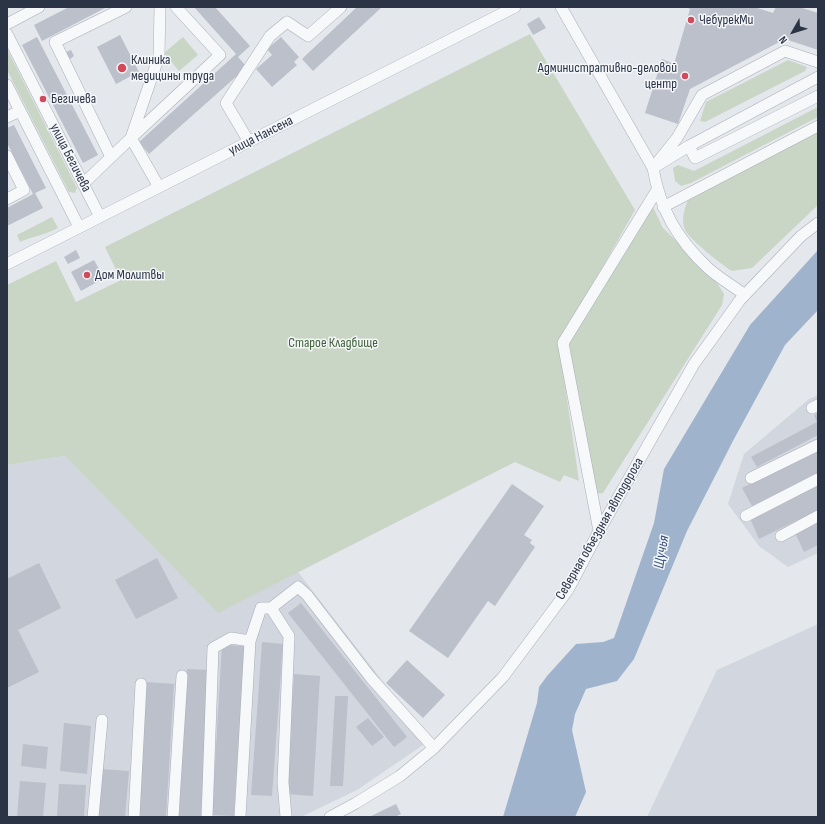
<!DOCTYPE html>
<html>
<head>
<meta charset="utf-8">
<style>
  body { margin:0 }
  #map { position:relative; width:825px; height:824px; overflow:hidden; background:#e4e7ec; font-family:"Sofia Sans Condensed",sans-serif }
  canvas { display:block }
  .frame { position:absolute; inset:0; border:8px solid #2b3445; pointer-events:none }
  .north { position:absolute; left:773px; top:12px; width:40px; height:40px; -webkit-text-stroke:3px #f4f6f9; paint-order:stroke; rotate:231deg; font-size:11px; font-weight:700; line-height:16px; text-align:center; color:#2b3445 }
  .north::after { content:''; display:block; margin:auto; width:14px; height:18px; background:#2b3445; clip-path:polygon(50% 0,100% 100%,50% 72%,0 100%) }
</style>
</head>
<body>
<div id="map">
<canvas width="825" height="824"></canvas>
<div class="frame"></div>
<div class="north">N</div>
</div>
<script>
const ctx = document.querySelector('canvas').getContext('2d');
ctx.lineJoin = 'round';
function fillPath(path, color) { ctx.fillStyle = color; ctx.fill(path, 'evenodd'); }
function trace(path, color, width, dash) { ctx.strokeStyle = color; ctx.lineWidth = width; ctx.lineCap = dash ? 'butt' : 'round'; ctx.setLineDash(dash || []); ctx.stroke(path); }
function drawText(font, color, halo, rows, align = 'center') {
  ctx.font = font + ' "Sofia Sans Condensed",sans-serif'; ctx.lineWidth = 3; ctx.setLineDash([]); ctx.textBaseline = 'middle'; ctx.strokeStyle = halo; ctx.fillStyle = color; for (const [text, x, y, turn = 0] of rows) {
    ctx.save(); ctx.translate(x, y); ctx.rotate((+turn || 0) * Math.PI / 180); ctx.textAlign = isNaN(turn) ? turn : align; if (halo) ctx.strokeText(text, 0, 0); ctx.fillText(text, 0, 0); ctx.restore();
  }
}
const built = new Path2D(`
  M818 395V553L788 567 759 546 728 504 744 454 809 399Z
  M65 456 218 612 298 572 429 741 357 790 301 817H7V465Z
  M818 624V817H647L717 670Z`);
const green = new Path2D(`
  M530 34 635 210 559 344 579 481 564 475 560 482 515 462 218 613 65 456 7 465V285L56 261 76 302 121 280 105 247Z
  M183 37 198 55 179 71 164 53Z
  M7 49 77 188 75 193 69 192 7 70Z
  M788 60 807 67 805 71 705 122 700 121 706 102Z
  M818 107V117L691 183 681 186 675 181 673 168 678 165 694 171Z
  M818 132V205L752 268 732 271C722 265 689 239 685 230 681 219 684 210 688 200Z
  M652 205 663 228 714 278 724 294 722 305 603 493 596 494 569 343Z
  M52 217 58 228C45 235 33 236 20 242L17 235Z`);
const water = new Path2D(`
  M818 250V310L785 345 734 439 687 531 634 659 617 681 586 689 575 714 572 730 586 792 575 817H503L537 703 539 687 547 676 576 644 603 642 614 638 654 523 664 469 750 325Z`);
const building = new Path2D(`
  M69 7H107L42 41 34 25Z
  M194 7H215L250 46 238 57 247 67 149 154 139 142 236 54Z
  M357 7H382L313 71 302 59Z
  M686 7H754L773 13 776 7H799L818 13V50L785 39 690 89 678 124 645 113 662 59 674 64 690 9Z
  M539 17 546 28 533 35 527 24Z
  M120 35 139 72 116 84 97 47Z
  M37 37 98 155 83 163 22 45Z
  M281 37 299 57 294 62 297 65 272 87 256 69 272 55 267 49Z
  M71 50 74 56 70 59 66 52Z
  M14 125 46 188 35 193 43 208 7 226V208L33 194 7 143V128Z
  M76 250 80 258 68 264 64 257Z
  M94 260 104 278 81 291 71 272Z
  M818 413V435L757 467 751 457 817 422 814 415Z
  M818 450V473L752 506 742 488Z
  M512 484 544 506 524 535 532 540 530 543 535 547 495 606 488 601 448 658 409 631Z
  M818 485V510L759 539 750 518Z
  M818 521V545L804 552 795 533Z
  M157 558 178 598 136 619 115 580Z
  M39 563 61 608 18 630 39 672 7 688V579Z
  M301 603 407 737 394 747 288 613Z
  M262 642 283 644 272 796 251 795Z
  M222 645 245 646 234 816 212 815Z
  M407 660 445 695 423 718 386 683Z
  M187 669 209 670 201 817H179Z
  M294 674 320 676 313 796 286 794Z
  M146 682 174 684 166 817H137Z
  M335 696H348L343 786H330Z
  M368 718 384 737 372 746 356 727Z
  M64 723 91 726 87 774 60 771Z
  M23 744 48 747 46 769 21 766Z
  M101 769 129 771 125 817H97Z
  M20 781 46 783 43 817H17Z
  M59 784 86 785 84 817H57Z
  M396 804 401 814 395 817H369Z`);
const minor = new Path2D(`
  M561 7 653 168 689 146 818 77
  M7 24 39 7
  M7 34 100 217
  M7 85 79 227
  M7 117 20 111
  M249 142 226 103 270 36 287 22 308 36 341 7
  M689 146 695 158 818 96
  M7 156 24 190 7 199
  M111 157 55 42 126 7
  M83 184 131 138 159 56 160 7
  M159 187 131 138 220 55 176 7
  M663 207 818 126
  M7 264 515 7
  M745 295C733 286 719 278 708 268 677 239 660 209 653 168L677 138 702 95 785 51 818 62
  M812 408 818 405
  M751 478 818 445
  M746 516 818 479
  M599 531 563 343 657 190
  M781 536 818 516
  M271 608 298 587 307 595 371 678 434 748
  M250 641 261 608H271L289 636 283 782 286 817
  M93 817 102 720
  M134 817 141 684
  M173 817 182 676
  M207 817 213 648 231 638 250 641 240 817
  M330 817 356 803 400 776 434 748 503 677 568 590 599 531 694 364 740 300 801 236 818 223`);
const markers = [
  [691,20,4,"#d1495b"],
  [122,68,5,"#d1495b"],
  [685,76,4,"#d1495b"],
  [43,99,4,"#d1495b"],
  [87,275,4,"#d1495b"]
];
const poiNames = [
  ["ЧебурекМи",699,20],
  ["Клиника",131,60],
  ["медицины труда",131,76],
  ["Административно-деловой",677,68,"right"],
  ["центр",677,84,"right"],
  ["Бегичева",51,99],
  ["Дом Молитвы",95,275]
];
const streetNames = [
  ["улица Нансена",261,136,-27],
  ["улица Бегичева",70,158,63],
  ["Северная объездная автодорога",600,529,-60]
];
const parkNames = [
  ["Старое Кладбище",333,343]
];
const waterNames = [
  ["Щучья",662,552,-81]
];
fillPath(built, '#d2d6de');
fillPath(green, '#c9d6c5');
fillPath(water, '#9fb4cc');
fillPath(building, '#bbc0ca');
trace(minor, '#a9aeb7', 12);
trace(minor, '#f7f8fa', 11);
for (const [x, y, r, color] of markers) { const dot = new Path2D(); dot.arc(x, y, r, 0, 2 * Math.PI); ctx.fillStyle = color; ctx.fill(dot); trace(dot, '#f4f6f9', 1.5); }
drawText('14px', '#2b3445', '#f4f6f9', poiNames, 'left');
drawText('14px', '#2b3445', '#f4f6f9', streetNames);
drawText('14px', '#3f6138', '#f4f6f9', parkNames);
drawText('italic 15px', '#34527a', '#f4f6f9', waterNames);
</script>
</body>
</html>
